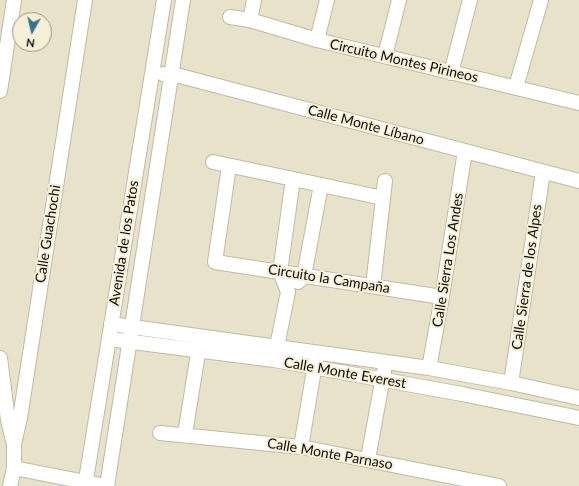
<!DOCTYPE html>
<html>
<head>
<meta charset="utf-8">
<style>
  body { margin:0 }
  #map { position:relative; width:579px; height:486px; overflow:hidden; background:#e8e2ca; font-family:Lato,sans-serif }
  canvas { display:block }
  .north { position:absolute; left:12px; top:12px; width:40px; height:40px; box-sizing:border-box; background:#f5efd7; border:1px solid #999483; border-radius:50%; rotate:188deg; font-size:11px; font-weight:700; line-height:16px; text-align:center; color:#0e0c05 }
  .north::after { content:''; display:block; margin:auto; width:14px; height:18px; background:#357489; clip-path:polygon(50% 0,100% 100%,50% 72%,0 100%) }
</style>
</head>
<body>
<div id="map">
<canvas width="579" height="486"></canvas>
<div class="north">N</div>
</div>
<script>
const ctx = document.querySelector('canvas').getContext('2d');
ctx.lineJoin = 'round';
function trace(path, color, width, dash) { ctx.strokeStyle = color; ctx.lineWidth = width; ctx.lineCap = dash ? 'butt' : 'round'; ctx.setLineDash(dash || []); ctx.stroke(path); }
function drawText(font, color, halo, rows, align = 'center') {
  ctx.font = font + ' Lato,sans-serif'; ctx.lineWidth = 4; ctx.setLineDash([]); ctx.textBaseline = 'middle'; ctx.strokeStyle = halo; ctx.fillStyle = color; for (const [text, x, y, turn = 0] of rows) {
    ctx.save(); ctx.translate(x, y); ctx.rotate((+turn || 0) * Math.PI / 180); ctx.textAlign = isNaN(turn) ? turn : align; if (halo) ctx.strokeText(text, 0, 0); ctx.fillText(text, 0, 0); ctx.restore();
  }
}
const minor = new Path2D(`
  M230 17 250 20 317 40 579 103
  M250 20 254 0
  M317 40 327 0
  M385 56 399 0
  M451 73 470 0
  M163 74 180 76 579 181
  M516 87 541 0
  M0 91 14 0
  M213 162 383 198
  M229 166 215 262 442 297
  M298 282 304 276 321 185
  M373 286 385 181
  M111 324 429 368 511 383 579 398
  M109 339 274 360 462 394 579 418
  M275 356 288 292 280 272 293 179
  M0 358 8 420 13 441
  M429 368 442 297 465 151
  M511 383 543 172
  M160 433 301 447 499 486
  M185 434 200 341
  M301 447 316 358
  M368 459 384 371
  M14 468 106 486
  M10 486 14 468V444L20 418 85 0
  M85 486 164 0
  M107 486 183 0`);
const streetNames = [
  ["Circuito Montes Pirineos",404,61,13],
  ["Calle Monte Líbano",366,125,15],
  ["Calle Guachochi",48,234,-81],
  ["Avenida de los Patos",124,243,-81],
  ["Calle Sierra Los Andes",448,260,-81],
  ["Calle Sierra de los Alpes",527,277,-82],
  ["Circuito la Campaña",329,279,9],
  ["Calle Monte Everest",345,373,10],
  ["Calle Monte Parnaso",330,454,10]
];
trace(minor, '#c0baa3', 16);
trace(minor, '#fff', 14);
drawText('14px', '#0e0c05', '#f5efd7', streetNames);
</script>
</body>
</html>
